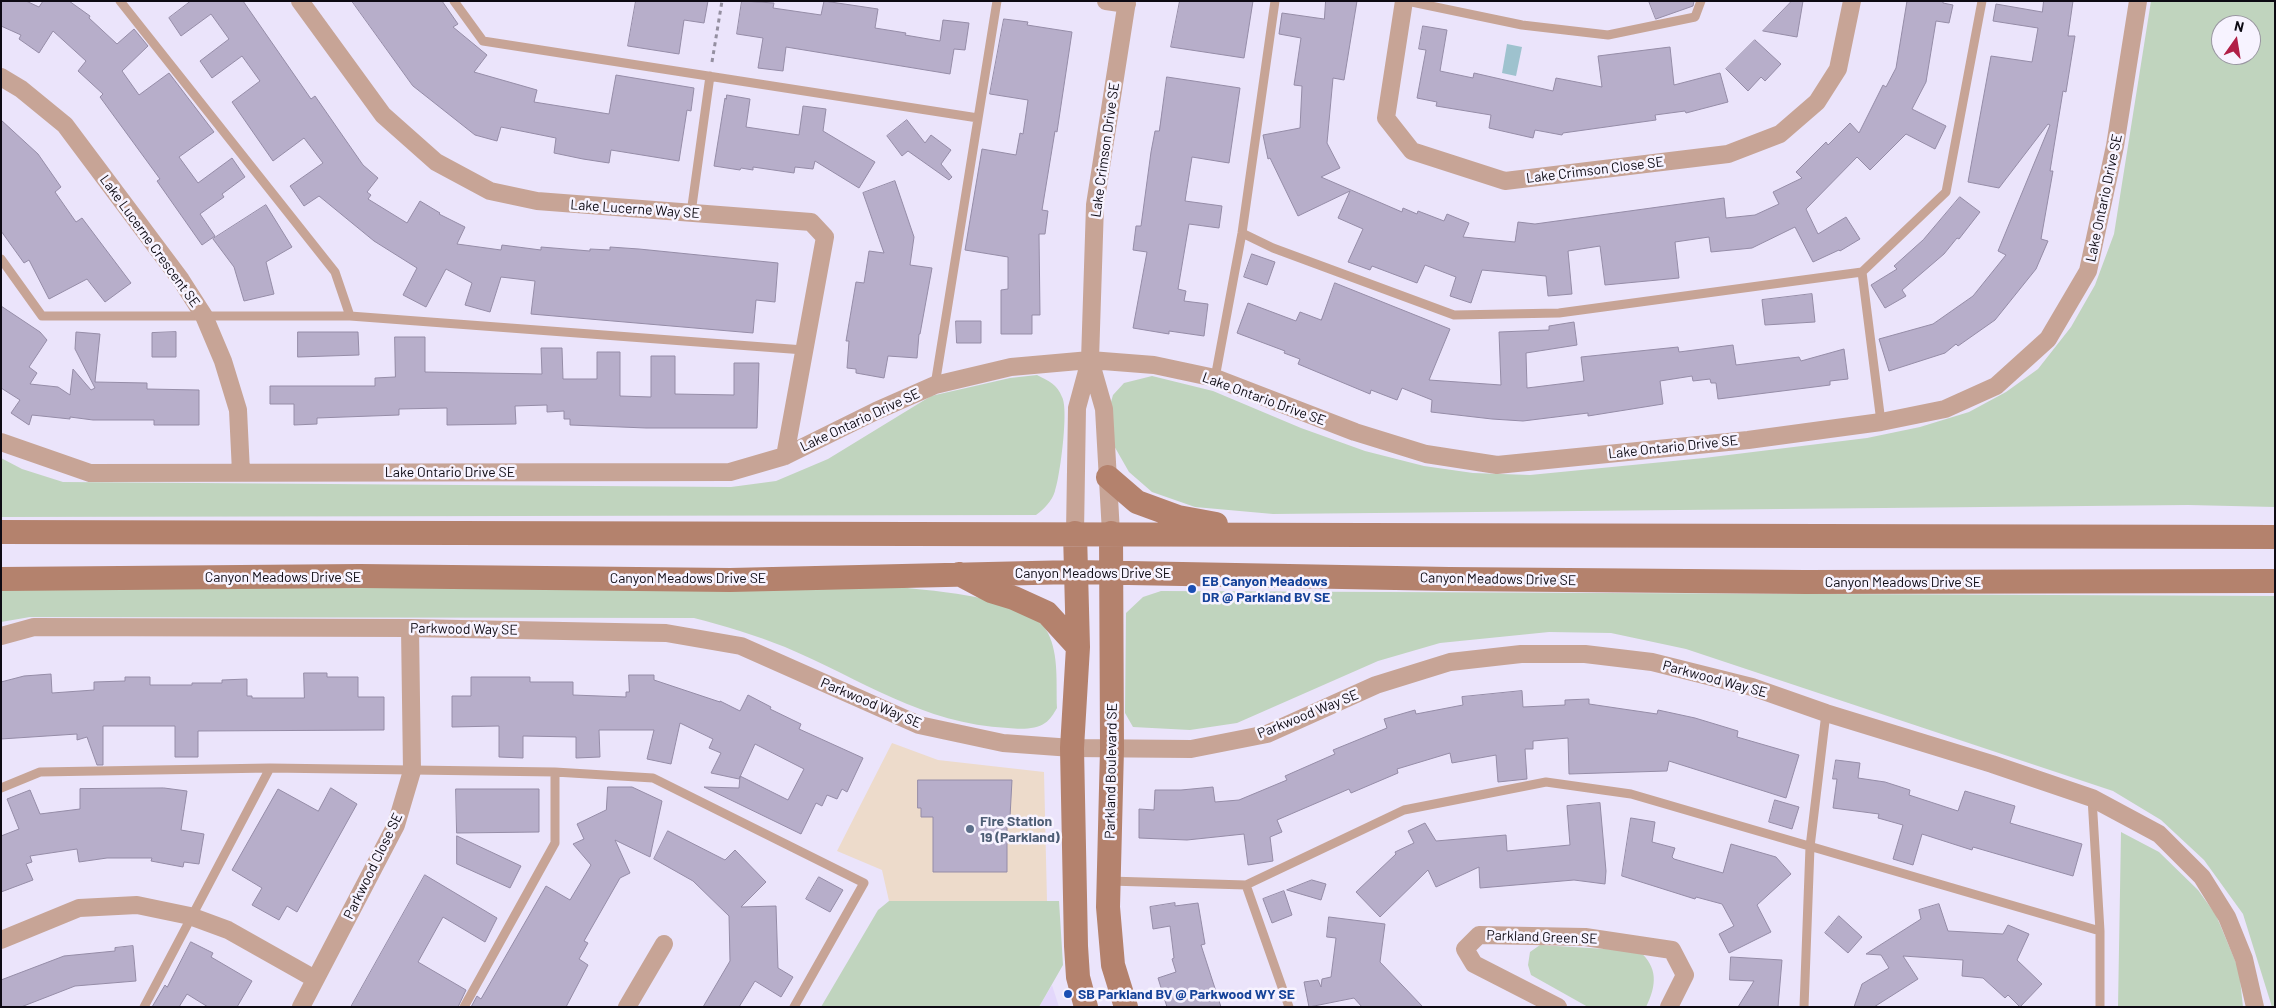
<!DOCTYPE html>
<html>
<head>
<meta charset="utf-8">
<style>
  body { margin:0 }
  #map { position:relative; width:2276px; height:1008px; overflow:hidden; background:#ebe4fb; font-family:Barlow,sans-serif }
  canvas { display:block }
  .frame { position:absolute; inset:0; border:2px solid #0d0a13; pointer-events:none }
  .north { position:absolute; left:2211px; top:15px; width:50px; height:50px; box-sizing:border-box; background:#f7f3ff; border:1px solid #9996a1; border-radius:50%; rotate:13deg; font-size:14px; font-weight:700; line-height:20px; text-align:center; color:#0d0a13 }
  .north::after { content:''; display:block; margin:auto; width:18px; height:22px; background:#b11f46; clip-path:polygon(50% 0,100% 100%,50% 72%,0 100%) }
</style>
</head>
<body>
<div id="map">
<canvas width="2276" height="1008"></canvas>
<div class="frame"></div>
<div class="north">N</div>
</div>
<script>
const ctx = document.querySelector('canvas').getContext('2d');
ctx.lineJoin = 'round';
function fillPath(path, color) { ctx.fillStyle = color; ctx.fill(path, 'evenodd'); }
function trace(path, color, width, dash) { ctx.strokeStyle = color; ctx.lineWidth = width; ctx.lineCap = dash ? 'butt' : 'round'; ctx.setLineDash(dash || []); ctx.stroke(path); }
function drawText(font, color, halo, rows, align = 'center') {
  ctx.font = font + ' Barlow,sans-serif'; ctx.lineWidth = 5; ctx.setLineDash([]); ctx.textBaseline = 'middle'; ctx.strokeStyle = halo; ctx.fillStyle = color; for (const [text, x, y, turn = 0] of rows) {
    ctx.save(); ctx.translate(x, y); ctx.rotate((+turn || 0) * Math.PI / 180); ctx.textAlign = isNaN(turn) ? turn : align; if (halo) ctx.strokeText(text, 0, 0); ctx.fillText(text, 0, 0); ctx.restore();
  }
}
const commercial = new Path2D(`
  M892 743 938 760 1044 772 1047 901H889L882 870 837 851Z`);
const built = new Path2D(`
  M1052 985 1059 1007H1039Z`);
const green = new Path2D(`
  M2151 1H2275V507L2188 505 1273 514 1195 507 1152 492 1129 472 1113 444 1109 409 1113 395 1124 383 1152 376 1213 391 1301 428 1365 451 1424 466 1473 473 1530 475 1704 458 1867 438 1920 427 1969 412 2006 392 2038 369 2071 327 2095 285 2114 234ZM2221 25H2251V55H2221Z
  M1037 375C1049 381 1057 384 1062 397 1069 409 1060 477 1055 491 1052 501 1044 509 1036 515L1 517V458L22 469 63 482 731 487 776 481 828 459 931 396 1010 378Z
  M1 584 898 587C934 591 1031 597 1048 633 1059 655 1056 683 1057 708 1054 713 1050 720 1045 723 1036 730 1019 729 1008 728 923 724 861 679 785 647 755 635 725 626 694 618L30 617 1 622Z
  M1161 591 2275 596V1007H2272L2243 914 2204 860 2161 820 2113 791 1686 649 1611 633 1549 632 1440 643 1378 661 1237 723 1190 730 1133 727 1125 713 1126 613 1143 597Z
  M2121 832 2159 852 2198 890 2216 915 2239 970 2243 1007H2118Z
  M889 901H1059L1063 965 1039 1007H821L878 910Z
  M1540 945 1639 951C1658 967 1657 985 1646 1007H1588L1531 975 1528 965 1530 952Z`);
const water = new Path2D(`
  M1507 44 1522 47 1516 76 1502 73Z`);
const building = new Path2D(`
  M1 1H26L39 7 43 1H69L90 16 89 18 117 44 134 29 148 46 122 71 139 95 169 73 214 132 179 157 198 183 232 158 245 177 222 194 224 197 200 214 215 236 202 245 157 181 160 179 100 97 103 94 78 71 86 61 53 31 39 53 19 39 21 35 1 26Z
  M191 1H243L311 99 315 96 363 165 378 178 367 192 371 195 368 199 407 223 420 201 440 213 439 214 465 227 457 244 501 250 502 245 541 250V247L590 251V249L610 250V247L639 249 778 263 775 302 756 300 753 333 531 314 535 281 501 277 490 312 465 305 472 283 446 269 426 307 403 295 417 268 374 241 319 196 304 206 290 186 323 163 304 138 273 161 232 102 260 81 242 56 212 78 200 61 229 39 211 14 181 36 169 18Z
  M352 1H442L458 24 453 27 487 55 474 72 537 90 534 102 609 114 616 75 694 88 691 111 687 110 679 161 611 150 609 163 583 159 554 153 556 138 501 127 497 141 475 135 413 86Z
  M636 1H708L704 23 684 20 679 54 628 46Z
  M742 1 774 3 773 8 821 15 824 1 878 9 875 28 906 33 905 35 940 41 943 20 969 23 965 50 954 49 950 74 786 47 783 71 758 68 763 38 737 34Z
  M1180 1H1253L1244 58 1171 47Z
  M1326 1H1357L1344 80 1333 78 1327 143 1340 168 1321 177 1402 212 1403 208 1417 214 1418 211 1444 221 1447 214 1469 223 1463 237 1515 242 1518 222 1535 224 1724 198 1726 218 1755 215 1779 204 1773 192 1802 178 1796 172 1826 142 1828 145 1850 123 1859 133 1883 85 1886 87 1896 68 1907 1H1943V3L1953 5 1949 23 1936 21 1926 82 1912 109 1946 126 1935 149 1906 134 1870 170 1857 157 1806 209 1818 234 1846 217 1860 239 1840 251 1839 250 1813 262 1795 227 1752 248 1711 252 1709 237 1675 242 1679 278 1605 285 1600 246 1568 251 1572 294 1548 296 1546 276 1482 270 1471 303 1450 296 1456 277 1425 265 1417 283 1372 266 1370 270 1348 262 1363 229 1338 218 1350 191 1298 216 1270 158 1268 159 1263 135 1300 128 1302 86 1294 85 1301 38 1279 34 1282 13 1324 19Z
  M1649 1H1694L1693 6 1656 19Z
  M1792 1H1803L1797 37 1763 31Z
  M2044 1H2073L2068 36H2075L2066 92 2063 91 2050 171H2053L2041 239 2048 241 2036 269 1995 320 1958 346 1956 344 1945 353 1889 371 1879 339 1933 324 1973 296 2006 255 1998 251 2050 125 2048 124 1999 188 1968 182 1991 56 2032 62 2038 28 1993 21 1996 4 2042 12Z
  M1004 19 1028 22 1027 25 1072 32 1057 132 1055 131 1042 210 1048 211 1045 234H1039L1040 315H1032V334H1001V290L1008 289V257L965 250 982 149 1016 155 1020 133 1023 134 1028 100 990 94Z
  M1423 26 1447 30 1440 71 1473 78 1474 73 1553 91 1556 78 1602 87 1598 56 1670 47 1674 85 1720 73 1728 102 1686 113 1685 111 1655 115 1656 120 1563 133 1562 135 1535 130 1533 138 1489 128 1491 115 1436 106 1437 102 1417 98 1426 50 1419 49Z
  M1755 40 1781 64 1765 81 1761 77 1748 91 1726 69Z
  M1167 77 1240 88 1229 163 1192 157 1185 201 1222 206 1219 228 1189 224 1178 289 1186 291 1184 301 1208 304 1204 336 1169 331V334L1133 328 1147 252 1133 250 1136 226H1141L1151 152 1155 131H1159Z
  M727 95 750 99 746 127 799 135 803 106 826 109 823 131 875 162 859 188 815 161 813 169 795 167 794 173 753 167V170L741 168 740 170 714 166 725 98 726 99Z
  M1 120 38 154 61 187 55 192 76 222 82 218 131 283 105 302 87 279 49 299 29 260 24 263 1 231Z
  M907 120 925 143 931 135 951 150 941 164 952 177 949 180 908 151 902 156 887 136Z
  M895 181 914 237 910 265 932 268 920 334H919L917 358 888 356 884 378 856 373V369L847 368 849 341H846L856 282 864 283 869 251 884 253 863 193Z
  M1960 197 1980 212 1959 239 1957 238 1944 254 1902 290 1906 296 1885 308 1871 285 1897 269 1894 266 1923 240Z
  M266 205 292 247 266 262 274 294 244 301 234 267 213 239Z
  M1252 254 1275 262 1267 285 1244 277Z
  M1335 283 1450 329 1429 380 1501 385 1499 332 1549 330V326L1574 322 1577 345 1526 353 1527 388 1584 381 1581 357 1678 347 1679 352 1733 345 1736 365 1799 357 1801 361 1844 349 1848 379 1830 381V385L1718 399 1716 383H1711L1710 379 1693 381 1692 376 1660 381 1663 404 1588 416V413L1523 421 1492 419 1431 412 1432 400 1402 388 1397 400 1371 390 1370 394 1298 364 1300 359 1284 353 1285 351 1237 333 1248 303 1296 321 1300 312 1321 320Z
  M1812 294 1815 322 1765 325 1762 300Z
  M1 306 40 332 47 340 29 367 37 373 30 384 58 387 70 395 73 369 91 390 95 388 75 349 76 332 100 334 95 382 147 383V389L199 390V425H154V420H93L70 417V419L32 415 29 425 11 413 20 400 1 388Z
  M956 321H981V343H957Z
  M176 332V357H152V333Z
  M298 332H358L359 355 298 357Z
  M395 337H425V372L542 374 541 348H562L563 379H597V352H620V396L651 397V356H675V394L734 395V363H759L757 428H646L570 425V419H564V411L547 412V405L515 406 516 424 447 425V408L399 409V415L317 418V424L294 425V404H270V386H375V378L395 377Z
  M304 673H327V677H358V697H384V730L198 731V757H175V726H103V765H97L87 737 77 740V734L1 739V682L24 676 51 674 52 693 94 690V682L125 681V677H150V685H192V683H222V680L247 679V696H252V698H304Z
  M629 675H654V680L720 702V701L740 711 748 695 771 707 770 709 801 724 799 729 863 758 847 792 842 789 837 799 827 795 822 806 816 803 801 834 704 787 739 788 740 776 788 800 804 769 755 744 739 779 711 773 721 753 709 748 713 739 680 723 671 764 647 759 654 730H599L600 757 576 758V737L523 736V758L499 757V726L452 727V696H471V677H530V682H573V695L626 697V692H629Z
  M1522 691 1523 707 1565 705V700L1589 699V704L1657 714 1658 710 1695 718 1738 731 1737 737 1799 755 1786 798 1669 761 1667 771 1569 774 1568 738 1533 741V749H1525L1527 779 1498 782 1496 755 1452 763 1450 753 1397 769 1398 773 1351 793 1349 789 1277 820 1282 832 1270 837 1273 861 1248 865 1244 834 1187 840 1139 838V809L1154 810 1155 790H1181L1213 787 1215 802 1239 800 1287 780 1285 776 1335 754 1333 750 1387 728 1384 719 1415 710 1416 714 1463 705 1462 697Z
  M1836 760 1860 763 1858 778 1885 782 1910 790 1909 795 1958 811 1965 791 2015 806 2010 823 2082 844 2073 876 1973 847 1972 850 1922 834 1913 865 1893 859 1903 825 1878 818 1879 814 1833 808 1837 779H1833Z
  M918 780H1012L1010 817H1007V872H933V817H921V808H918Z
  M608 787H632L662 801 650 857 615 840 630 873 620 878 584 941 588 943 579 959 588 965 566 1007H471L477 996 481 999 546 886 570 900 591 865 573 844 584 839 577 824 606 810Z
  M164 788 187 791 181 830 204 834 199 864 184 862 183 867 151 861 152 858H107L79 862 77 849 30 856 32 862 26 864 33 880 1 892V836L19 829 7 799 30 790 40 814 80 809V789Z
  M331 788 357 804 297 912 287 906 279 920 252 905 262 888 232 870 278 789 318 811Z
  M456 789H539V832L457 833Z
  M1775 800 1799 807 1792 829 1769 822Z
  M1600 803 1606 871 1605 884 1574 880 1480 888 1479 867 1436 887 1428 870 1380 917 1356 892 1396 854 1395 852 1414 843 1408 831 1425 823 1436 841 1506 835 1507 851 1570 845 1567 806Z
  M1631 818 1655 822 1652 842 1675 848 1672 857 1674 859 1723 873 1731 844 1776 857 1791 874 1757 905 1771 932 1729 953 1719 934 1734 926 1722 904 1696 897 1695 899 1622 876Z
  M668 831 725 860 735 850 766 882 741 907 776 906 778 968 793 977 781 997 755 981 739 1007H703L730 961 729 916 693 881 654 859Z
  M457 836 521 866 510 888 457 864Z
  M425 875 497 918 485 942 443 917 418 962 466 990 458 1007H351Z
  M819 877 843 890 830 912 806 899Z
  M1312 880 1326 884 1321 900 1287 890Z
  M1284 891 1292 915 1272 923 1263 899Z
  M1175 903V906L1198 903 1205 944 1201 945 1221 1007H1167L1158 978 1176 972 1172 959 1174 958 1170 926 1153 929 1150 907Z
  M1939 904 1948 931 2003 934 2008 925 2029 934 2017 960 2042 984 2020 1007 2008 995 2005 998 1983 978 1962 976 1963 960 1903 956 1918 979 1874 1007H1854L1862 984 1889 968 1881 955 1866 954 1921 919 1919 910Z
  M1839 916 1862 937 1848 953 1825 933Z
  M1329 917 1385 924 1380 962 1423 1007H1362L1354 998 1309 1007 1304 982 1318 980 1321 987 1322 979 1331 977 1336 938 1327 937Z
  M191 942 213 953 211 957 252 981 237 1007H208L187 994 179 1007H152L165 985 167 987Z
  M133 946 136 981 75 986 21 1007H1V980L64 956 115 951V948Z
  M1731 957 1782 960 1778 1007H1738L1754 981 1730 980Z`);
const path = new Path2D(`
  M712 62 722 1`);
const lane = new Path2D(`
  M120 1 335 272 350 316 804 350
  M454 1 483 41 978 118
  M1407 1 1522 25 1608 35 1695 17 1701 1
  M691 213 710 76
  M1242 233 1273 248 1454 315 1559 313 1862 272 1946 192 1982 1
  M1 259 42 316H350
  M1862 272 1881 422
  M1215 378 1242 233 1275 1
  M935 385 997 1
  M1 788 40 772 270 768 555 772 653 778 864 883 794 1007
  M2092 798 2100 931
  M1109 881 1246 885
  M144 1007 270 768
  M464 1007 555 843V772
  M1289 1007 1246 885 1404 810 1546 782 1631 794 2100 931V1007
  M1804 1007 1810 847 1826 713`);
const street = new Path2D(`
  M300 1 383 115 436 162 490 191 537 201 811 222 825 237 785 456
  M1106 1 1127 4
  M1404 1 1386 118 1412 151 1505 181 1728 154 1780 134 1817 102 1838 69 1852 1
  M1 77 21 89 65 125 181 280 204 316 223 361 238 410 241 472
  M1090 360 1104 409 1111 533
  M1 442 90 473 730 472 785 456 876 411 935 385 1011 367 1090 360 1154 365 1215 378 1355 432 1426 454 1497 465 1748 440 1881 422 1945 409 1996 386 2048 339 2088 271 2115 146 2138 1
  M1075 533 1077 408 1090 360 1095 205 1127 1
  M1 636 34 627 410 628 666 633 741 646 919 725 1003 743 1072 748 1191 749 1267 734 1376 685 1450 662 1521 654H1585L1652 662 1752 687 1826 713 1992 764 2092 798 2159 834 2202 877 2227 917 2244 959 2255 1007
  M1 940 79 908 137 905 190 916 228 930 315 979
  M301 1007 396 825 412 771 410 628
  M627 1007 664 944
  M1558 1007 1474 964 1465 949 1479 935 1585 937 1672 950 1685 975 1669 1007`);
const secondary = new Path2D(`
  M1108 477 1137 502 1178 517 1216 524
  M1 532 2275 537
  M1075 533 1078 647 1072 748 1076 946 1078 977 1086 1007
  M1111 533 1112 749 1108 907 1113 965 1126 1007
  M959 574 991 591 1014 598 1047 613 1078 647
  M1 579 360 576 730 580 1075 572 1449 579 1805 582 2275 581`);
const markers = [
  [1192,589,5,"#1a4fb4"],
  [970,829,5,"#5c6f8a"],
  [1068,994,5,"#1a4fb4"]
];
const streetNames = [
  ["Lake Crimson Drive SE",1105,150,-82],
  ["Lake Crimson Close SE",1595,170,-7],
  ["Lake Ontario Drive SE",2104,198,-78],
  ["Lake Lucerne Way SE",635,209,4],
  ["Lake Lucerne Crescent SE",150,241,54],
  ["Lake Ontario Drive SE",1264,399,20],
  ["Lake Ontario Drive SE",860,420,-25],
  ["Lake Ontario Drive SE",1673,447,-6],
  ["Lake Ontario Drive SE",450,472],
  ["Canyon Meadows Drive SE",1093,573],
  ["Canyon Meadows Drive SE",283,577],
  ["Canyon Meadows Drive SE",688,578],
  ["Canyon Meadows Drive SE",1498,579,1],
  ["Canyon Meadows Drive SE",1903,582],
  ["Parkwood Way SE",464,629,1],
  ["Parkwood Way SE",1715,679,15],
  ["Parkwood Way SE",871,703,23],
  ["Parkwood Way SE",1308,714,-22],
  ["Parkland Boulevard SE",1111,771,-89],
  ["Parkwood Close SE",373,866,-64],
  ["Parkland Green SE",1542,937,2]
];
const transitNames = [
  ["EB Canyon Meadows",1202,581],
  ["DR @ Parkland BV SE",1202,597],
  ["SB Parkland BV @ Parkwood WY SE",1078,994]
];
const serviceNames = [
  ["Fire Station",980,821],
  ["19 (Parkland)",980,837]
];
fillPath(commercial, '#eddbcb');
fillPath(built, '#e3d7fb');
fillPath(green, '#c0d4be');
fillPath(water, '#9ec2ce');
fillPath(building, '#b7aeca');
trace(building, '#958ca7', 1);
trace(path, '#948fa0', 3, [4, 4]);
trace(lane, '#c7a496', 9);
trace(street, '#c7a496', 18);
trace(secondary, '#b4826d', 24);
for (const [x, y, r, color] of markers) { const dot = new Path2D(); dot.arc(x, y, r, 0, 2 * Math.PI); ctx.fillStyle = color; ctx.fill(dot); trace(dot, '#f7f3ff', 2); }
drawText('14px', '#0d0a13', '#f7f3ff', streetNames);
drawText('bold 14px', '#164399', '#f7f3ff', transitNames, 'left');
drawText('bold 14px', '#4e5e75', '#f7f3ff', serviceNames, 'left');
</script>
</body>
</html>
